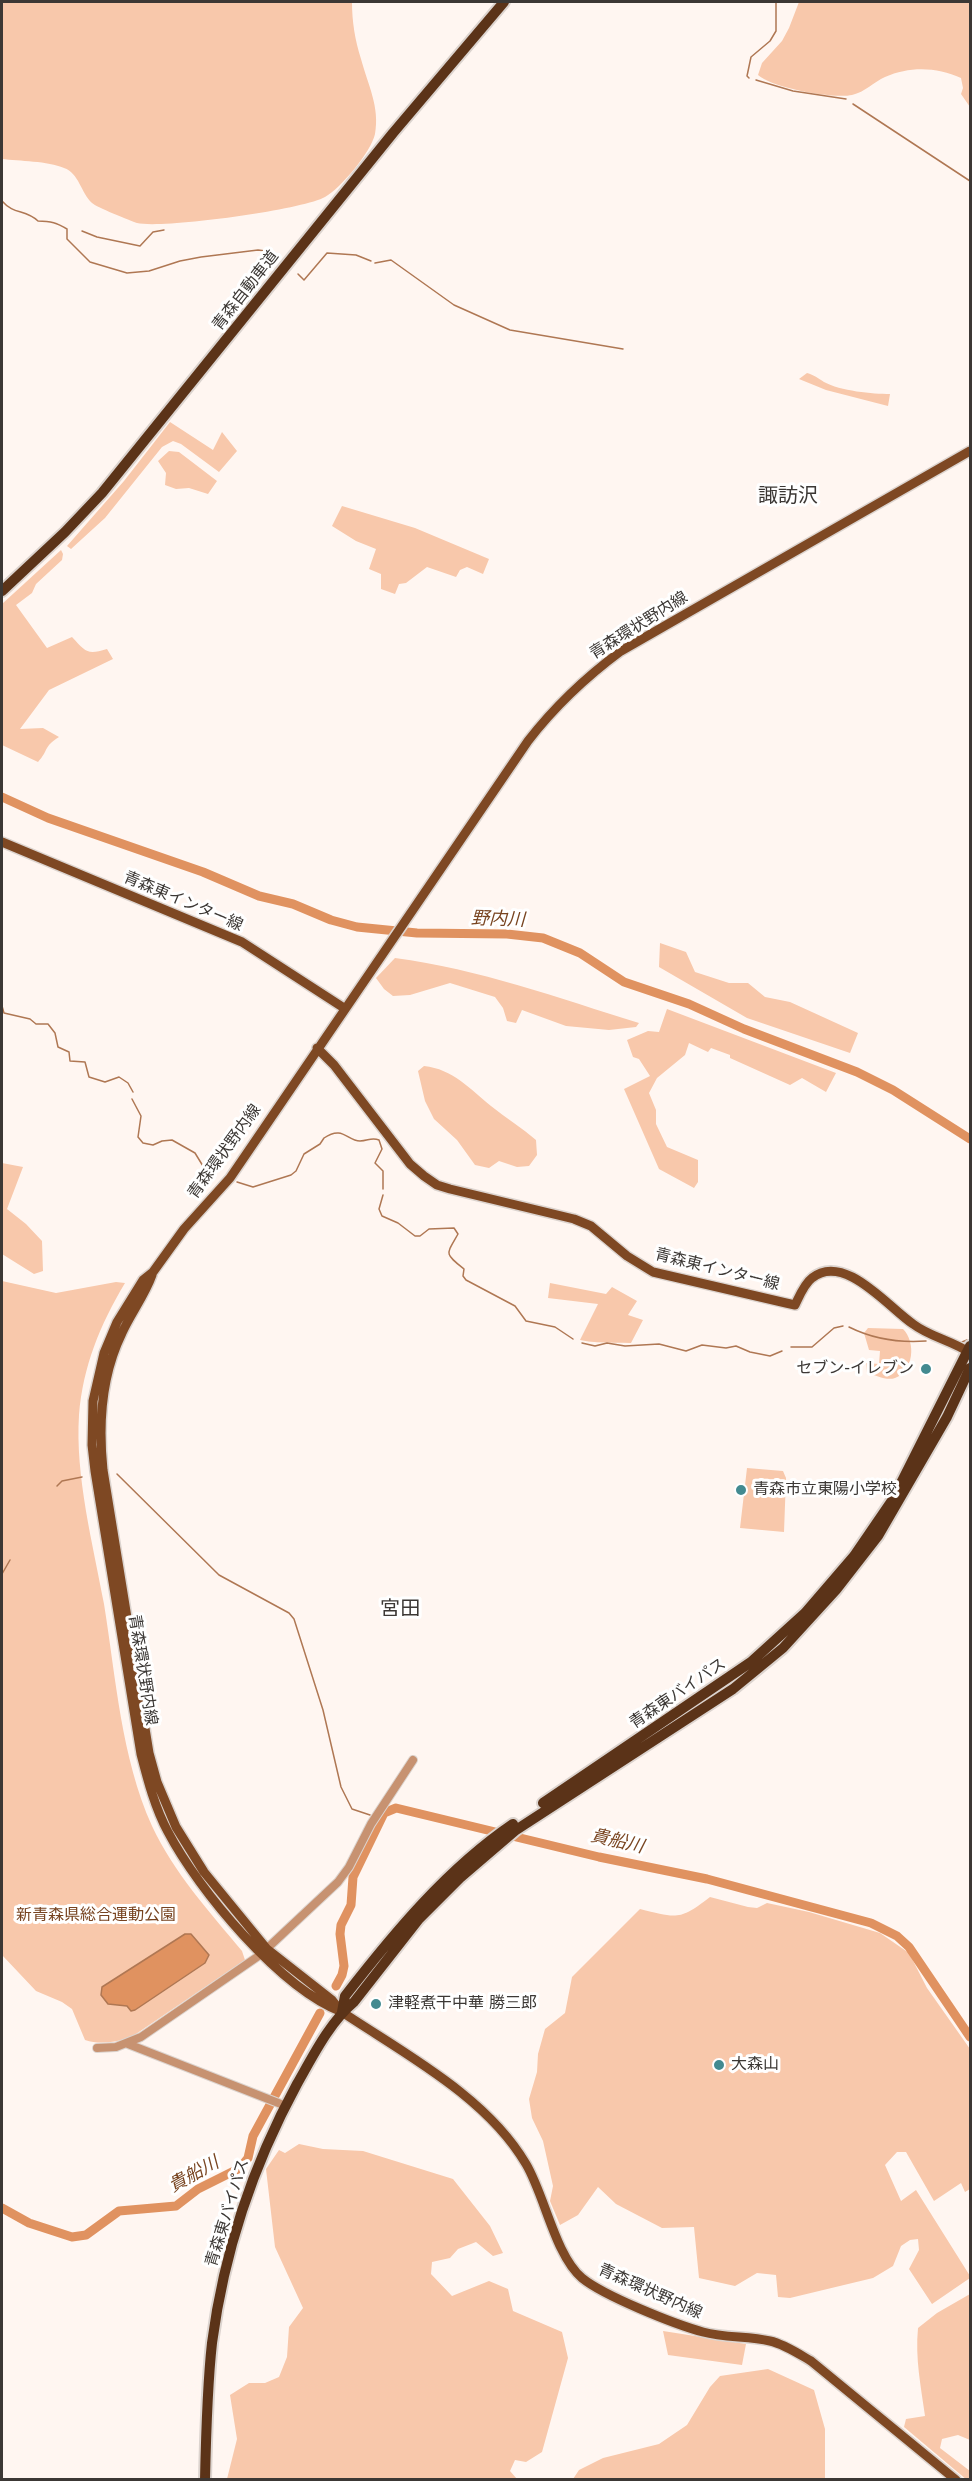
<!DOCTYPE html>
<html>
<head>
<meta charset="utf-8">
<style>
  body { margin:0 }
  #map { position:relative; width:972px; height:2481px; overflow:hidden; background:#fff6f1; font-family:"DejaVu Sans",sans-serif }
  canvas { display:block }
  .frame { position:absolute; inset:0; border:3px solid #3c3835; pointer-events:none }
</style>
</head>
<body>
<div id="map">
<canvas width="972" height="2481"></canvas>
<div class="frame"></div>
</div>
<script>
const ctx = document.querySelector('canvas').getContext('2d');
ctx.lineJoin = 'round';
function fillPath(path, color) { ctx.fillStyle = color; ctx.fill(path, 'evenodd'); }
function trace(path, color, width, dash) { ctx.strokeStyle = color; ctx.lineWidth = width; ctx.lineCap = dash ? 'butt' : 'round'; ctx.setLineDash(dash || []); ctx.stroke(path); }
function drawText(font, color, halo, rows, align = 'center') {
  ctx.font = font + ' "DejaVu Sans","Noto Sans JP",sans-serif'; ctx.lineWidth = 6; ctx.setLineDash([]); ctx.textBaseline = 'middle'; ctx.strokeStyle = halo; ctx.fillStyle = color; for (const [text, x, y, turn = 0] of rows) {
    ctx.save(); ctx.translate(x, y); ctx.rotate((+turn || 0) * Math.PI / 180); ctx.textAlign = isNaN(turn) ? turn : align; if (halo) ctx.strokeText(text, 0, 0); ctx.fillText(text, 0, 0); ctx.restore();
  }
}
const green = new Path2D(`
  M2 2H352C352 22 355 40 361 59 368 85 380 107 375 134 371 152 341 188 325 197 302 210 162 229 137 223 131 221 96 207 92 203 81 193 79 173 64 168 48 161 19 161 2 159Z
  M799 2H970V107L961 94 963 88 961 78C937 67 910 66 885 77 874 82 865 92 852 95 833 99 772 88 758 75L762 63 782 41 789 28Z
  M807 373C814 375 818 378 824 382 840 391 873 394 890 394L888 406 826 390 799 379Z
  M170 422 213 450 222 432 237 451 219 472 181 444 173 441 162 447 105 518 71 549 67 546 124 481Z
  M169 451 179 452 217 481 208 494 189 488 176 489 165 485 166 473 158 461Z
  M342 506 415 528 489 559 483 574 467 567 460 570 456 577 427 567 406 583 399 584 395 594 381 589V574L369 569 376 549 356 541 332 526Z
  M61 550 63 554 62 560 36 584 32 593 16 605 47 648 72 637C86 652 87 655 107 649L113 659 49 690 20 729 43 728 59 737C43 747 49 750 38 762L2 745V604Z
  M660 943 686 952 695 972 729 983H748L765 997 790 1002 858 1033 850 1053 747 1018 659 967Z
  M395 958C479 969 558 998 639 1023L636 1027 609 1030 566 1026 522 1010 516 1023 507 1021 503 1008 495 997 450 983 410 995 393 996 384 989 376 978Z
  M667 1009 836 1073 826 1092 802 1078 790 1085 730 1058V1055L711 1048 708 1052 689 1043 685 1055 657 1078 649 1093 656 1110V1124L667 1147 698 1160V1182L694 1188 659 1169 624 1089 650 1076 639 1059 633 1057 627 1040 648 1031 659 1032Z
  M424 1066C453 1069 470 1089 491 1106 506 1118 522 1128 536 1140L537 1155 529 1166 517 1167 499 1161 489 1168 475 1165 457 1140 434 1119 425 1101 418 1071Z
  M2 1163 23 1167 7 1209 26 1224 42 1241 43 1271 34 1274 2 1254Z
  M2 1281 56 1293 116 1282 125 1283C100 1325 83 1366 79 1415 75 1476 93 1544 104 1604 116 1678 121 1757 152 1826 174 1873 209 1911 242 1951L245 1960 130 2038C115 2042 100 2045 85 2040L72 2009 62 2002 36 1991 2 1955Z
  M550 1283 606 1294 612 1287 637 1301 628 1315 643 1320 631 1343C614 1342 597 1344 580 1340L598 1304 548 1298Z
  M868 1328 903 1329C916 1342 914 1371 895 1378 887 1381 875 1375 867 1373L866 1363 879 1364 880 1351 869 1350 864 1333Z
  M747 1468 783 1471 786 1478 784 1532 740 1528Z
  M710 1897 748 1907 757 1908 767 1903 809 1912 880 1933 909 1953 927 1988 970 2049V2189L965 2192 961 2183 934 2201 906 2152H897L885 2165 901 2201 916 2190 970 2276V2278L932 2304 909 2269 919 2250 918 2239 910 2240 901 2246 893 2266 873 2278 790 2298 778 2297 776 2275 757 2273 735 2286 699 2278 694 2227 662 2228 616 2204 598 2187 578 2215 560 2225 550 2201 553 2186 543 2141 532 2118 529 2099 537 2072 538 2054 545 2029 565 2013 572 1977 640 1909C677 1918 679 1921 710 1897Z
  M299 2144 323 2149 363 2151 453 2179 490 2226 503 2253 493 2256 476 2242 458 2249 450 2258 432 2262 431 2274 452 2296 489 2281 508 2289 513 2311 562 2332 568 2358 542 2452 526 2462 515 2460 510 2471 517 2479H227L237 2439 230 2395 249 2383H265L279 2377 287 2357 289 2327 303 2308 275 2247 266 2169 279 2150 285 2153Z
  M970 2294V2440L958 2435 942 2439 940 2448 970 2471V2479L967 2480 904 2427 906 2419 925 2416C921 2387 915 2358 918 2328L937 2313Z
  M663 2331 746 2344 742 2365 668 2355Z
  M768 2369 814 2390 825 2429V2479H573L579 2470 603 2458 659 2444 687 2425 710 2387 720 2376Z`);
const water = new Path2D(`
  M185 1934H191L209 1955 205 1963 135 2010 131 2011 127 2006 108 2004 101 1995 102 1987Z`);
const stream = new Path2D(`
  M749 78 747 76 751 57 770 41 776 31V2
  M756 80 793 91 846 99
  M853 104 970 181
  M2 201C14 215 25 209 38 221 51 221 57 223 67 229V239L90 262 127 273 149 271 180 261 201 257 258 250 266 251 276 257
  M82 231 97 237 140 246 153 232 164 230
  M375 263 391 260 454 305 510 330 623 349
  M298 274 304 280 327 253 356 255 371 261
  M2 1006 4 1013 30 1019 36 1024H48L55 1033 58 1047 69 1052 70 1061 85 1062 89 1077 105 1082 119 1077 128 1083 133 1092
  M132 1099 141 1116 138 1137 143 1143 153 1145 162 1141 172 1140 195 1153 206 1171
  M237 1182 253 1187 291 1175 296 1171 304 1154 320 1144 324 1138C343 1125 347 1141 360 1141 368 1141 371 1137 379 1140L382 1149 375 1163 383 1171V1189
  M383 1195 379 1209 382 1216 398 1223 415 1236H420L429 1229 454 1228 458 1234C446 1255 444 1253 464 1269L463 1276 466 1280 515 1306 526 1321 555 1327 573 1339
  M849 1327C873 1339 898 1343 926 1341
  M962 1342 967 1340
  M582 1343 595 1346 607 1343 625 1346 659 1344 686 1351 702 1345 726 1348 736 1346 750 1352 770 1356 782 1351
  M791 1347H812L834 1328 843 1326
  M117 1474 219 1575 289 1613 294 1619 323 1710 341 1787 352 1809 370 1815
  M57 1486 62 1481 82 1477
  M2 1574 10 1560`);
const river = new Path2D(`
  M2 797 48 818 203 872 259 896 293 904 331 920 357 927 417 933 507 934 543 938 580 953 624 982 689 1004 744 1029 857 1072 893 1090 970 1139
  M336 1986 342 1975 344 1966 340 1934 341 1925 351 1905 353 1877 384 1813 396 1808 599 1857 707 1879 871 1923 897 1936 909 1947 970 2037
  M2 2208 29 2223 72 2237 86 2235 119 2211 176 2206 198 2189 240 2168 248 2158 253 2136 320 2013`);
const minor = new Path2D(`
  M128 2044 286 2106
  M97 2048 116 2047 141 2037 260 1955 338 1882 349 1867 371 1824 413 1760`);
const major = new Path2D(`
  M2 842 242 942 344 1008
  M317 1048 334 1065 410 1164 424 1176 437 1185 450 1189 574 1219 591 1226 627 1256 653 1272 786 1303 795 1305C799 1297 804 1284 812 1278 844 1252 888 1307 913 1324 930 1337 953 1341 970 1353
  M152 1275C145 1295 131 1313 122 1333 101 1376 98 1422 103 1470L149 1753 157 1782 176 1827 204 1872 267 1949 332 2000 340 2010
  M956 2480 811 2361C799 2354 784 2344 770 2341 748 2336 725 2338 703 2332 674 2324 604 2296 582 2278 555 2255 545 2196 526 2164 487 2097 405 2054 342 2012 280 1988 199 1891 168 1832 155 1808 148 1781 141 1754L95 1471 92 1445 93 1401 104 1353 117 1322 143 1280 153 1272 184 1229 230 1178 528 741C555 706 586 677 621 651L970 451`);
const highway = new Path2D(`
  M2 591 65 532 102 493 393 133 504 2
  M543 1803 751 1662 805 1613 854 1556 893 1499 970 1346
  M342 2012 345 1996C394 1933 447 1869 513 1824
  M205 2480C206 2434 207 2388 212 2343 224 2251 253 2165 297 2084 313 2056 329 2023 354 2002L419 1919 460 1878 516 1830 733 1689 783 1648 836 1590 878 1536 947 1417 970 1368`);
const markers = [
  [926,1369,6,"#438a90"],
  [741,1490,6,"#438a90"],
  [376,2004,6,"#438a90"],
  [719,2065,6,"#438a90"]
];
const streetNames = [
  ["青森自動車道",246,291,-52],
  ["青森環状野内線",639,626,-32],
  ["青森東インター線",183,902,23],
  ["青森環状野内線",225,1152,-54],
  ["青森東インター線",717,1270,14],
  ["青森環状野内線",142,1670,81],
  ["青森東バイパス",678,1694,-34],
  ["青森東バイパス",228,2213,-73],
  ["青森環状野内線",650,2292,24]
];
const poiNames = [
  ["セブン-イレブン",914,1369,"right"],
  ["青森市立東陽小学校",753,1490],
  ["津軽煮干中華 勝三郎",388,2004],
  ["大森山",731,2065]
];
const parkNames = [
  ["新青森県総合運動公園",96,1916]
];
const waterNames = [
  ["野内川",498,920,2],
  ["貴船川",617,1842,13],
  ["貴船川",194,2175,-29]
];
const quarterNames = [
  ["諏訪沢",788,497],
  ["宮田",400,1610]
];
fillPath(green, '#f8c8ab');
fillPath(water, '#e09260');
trace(water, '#af7753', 1.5);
trace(stream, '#af7753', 1.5);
trace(river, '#e09260', 9);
trace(minor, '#dcd4cf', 10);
trace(major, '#dcd4cf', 12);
trace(highway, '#dcd4cf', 14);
trace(minor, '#c79271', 8);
trace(major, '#7e4823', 9);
trace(highway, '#5b3318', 10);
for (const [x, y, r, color] of markers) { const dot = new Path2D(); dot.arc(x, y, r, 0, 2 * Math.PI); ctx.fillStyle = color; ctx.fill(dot); trace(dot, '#fff', 2); }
drawText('16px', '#3c3835', '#fff', streetNames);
drawText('16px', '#3c3835', '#fff', poiNames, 'left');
drawText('16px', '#774320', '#fff', parkNames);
drawText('italic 18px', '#794521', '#fff', waterNames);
drawText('20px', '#3c3835', '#fff', quarterNames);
</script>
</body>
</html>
